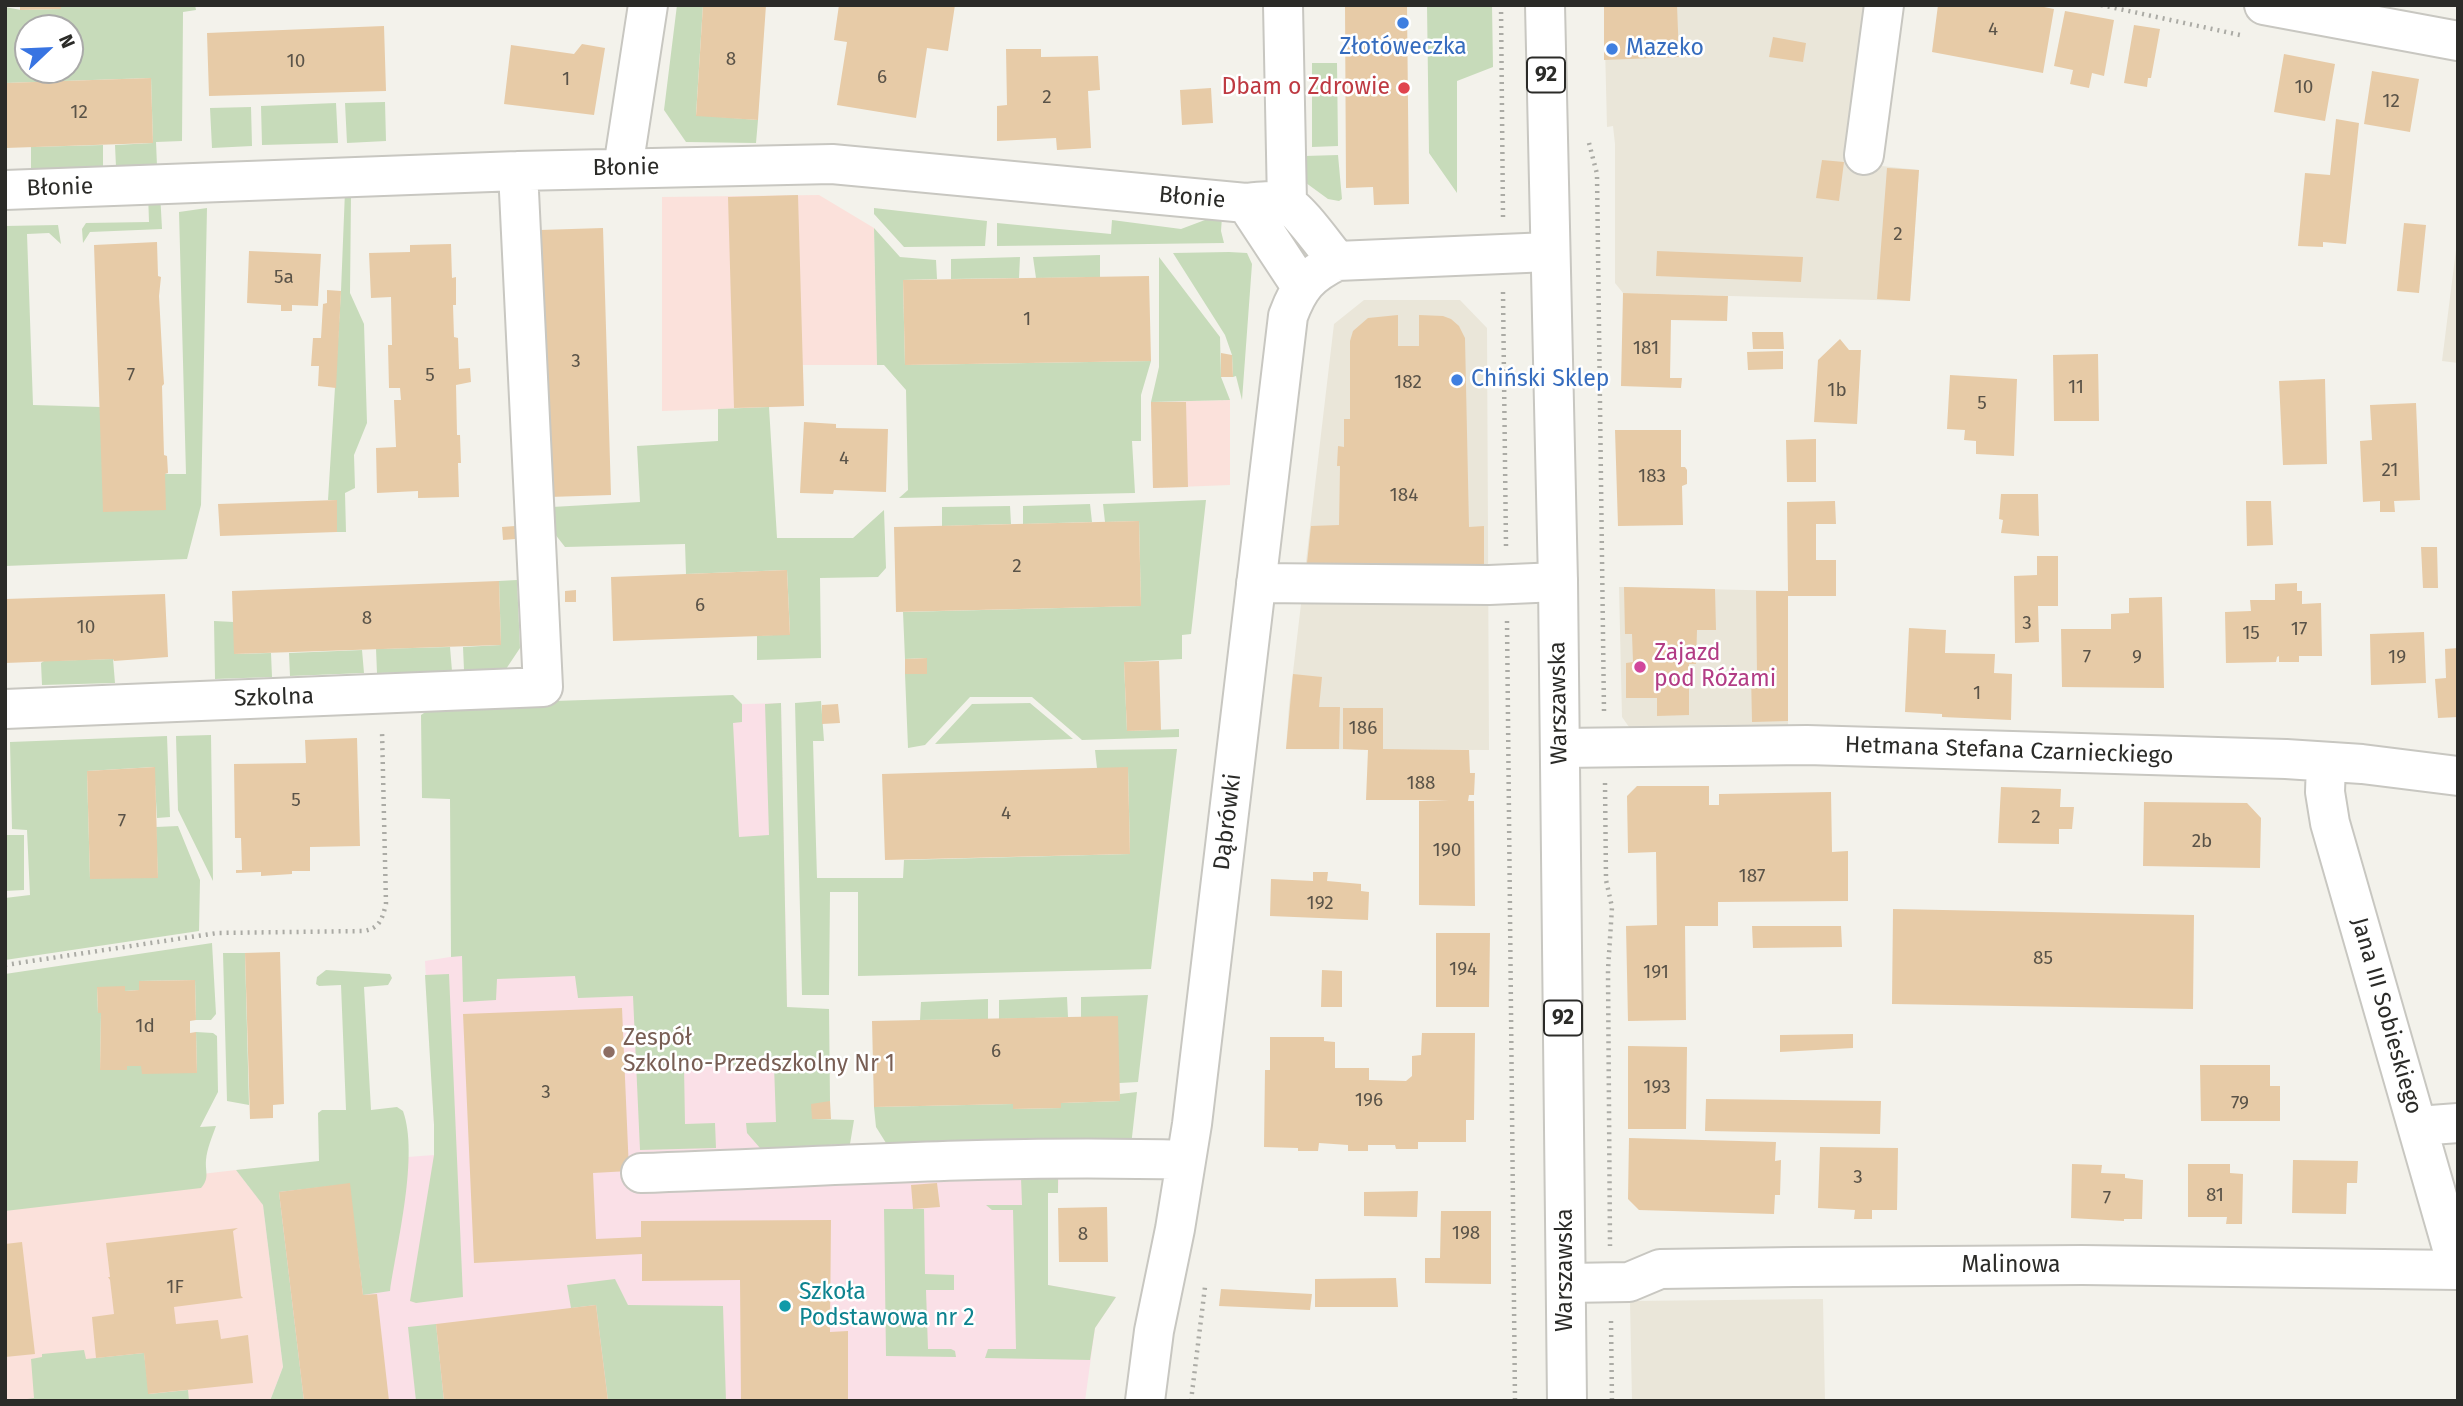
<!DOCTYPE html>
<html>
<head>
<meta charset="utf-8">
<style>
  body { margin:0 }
  #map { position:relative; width:2463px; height:1406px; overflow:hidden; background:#f3f2eb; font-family:"Fira Sans",sans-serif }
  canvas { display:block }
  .frame { position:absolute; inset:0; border:7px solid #2b2b28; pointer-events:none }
  .north { position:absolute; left:14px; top:14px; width:70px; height:70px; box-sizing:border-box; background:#fff; border:2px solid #aaaaa9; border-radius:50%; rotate:67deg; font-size:19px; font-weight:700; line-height:28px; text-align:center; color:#2b2b28 }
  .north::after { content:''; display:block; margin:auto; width:24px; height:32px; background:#3874e2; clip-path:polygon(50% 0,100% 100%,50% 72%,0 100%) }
</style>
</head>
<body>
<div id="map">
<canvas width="2463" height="1406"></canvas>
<div class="frame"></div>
<div class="north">N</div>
</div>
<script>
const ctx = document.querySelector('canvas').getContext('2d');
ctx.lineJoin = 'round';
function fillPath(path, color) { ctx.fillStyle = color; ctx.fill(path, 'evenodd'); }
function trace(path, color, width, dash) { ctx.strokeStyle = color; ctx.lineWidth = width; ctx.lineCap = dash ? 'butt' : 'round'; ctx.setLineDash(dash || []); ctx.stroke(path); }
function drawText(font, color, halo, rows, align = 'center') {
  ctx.font = font + ' "Fira Sans",sans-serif'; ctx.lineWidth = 5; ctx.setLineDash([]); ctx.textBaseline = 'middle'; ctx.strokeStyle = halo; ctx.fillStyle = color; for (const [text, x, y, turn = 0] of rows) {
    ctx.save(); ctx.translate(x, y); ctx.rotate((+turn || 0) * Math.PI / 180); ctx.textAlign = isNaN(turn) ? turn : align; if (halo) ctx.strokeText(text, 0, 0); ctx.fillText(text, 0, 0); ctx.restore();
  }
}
const built = new Path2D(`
  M1604 5H1864L1844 162 1919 170 1910 301 1623 293 1615 283V144L1613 126 1607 127Z
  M2458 234V363L2442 361Z
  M1364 300H1460L1487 328 1489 750 1286 749 1289 706 1334 324Z
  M1619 587 1788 591V730L1629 727 1622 717Z
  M1823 1299 1825 1401H1632L1630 1301Z`);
const industrial = new Path2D(`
  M819 195 874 228 877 365H803L804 406 662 411V197Z
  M1230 400V485L1153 488 1151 402Z
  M236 1170 263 1204 283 1367 270 1401H5V1197Z`);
const education = new Path2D(`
  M781 703 789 1096 799 1145 1106 1138V1147L1059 1178 1058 1193H1048V1285L1116 1297 1095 1328 1085 1401H270L283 1367 263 1205 236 1170 434 1155V1125L425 961 456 956 451 713Z`);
const green = new Path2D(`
  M61 5H195L196 10 183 12 182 141 156 142 157 166 116 167 115 145 153 143 151 78 5 83V7L21 10 60 9ZM28 28H70V70H28Z
  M677 5H703L696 115 758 120 756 143 686 142 664 110Z
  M1427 5H1492L1493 67 1457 81V193L1429 153Z
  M1312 63H1337L1338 146 1312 147Z
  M385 102 386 141 347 143 345 103Z
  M336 103 338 143 262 145 261 106Z
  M251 107 252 146 212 148 210 108Z
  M103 145V168L31 170V147Z
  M1338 155 1342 199 1339 201 1328 199 1302 180 1305 156Z
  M345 191 351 196 350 293 364 324 367 423 354 455 355 488 345 493 346 532H337V500H328L341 291Z
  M160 192 162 229 90 232 83 243 82 229 86 223 149 222 148 193Z
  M207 208 201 505 187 559 5 566V226L58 225 61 244 49 233 27 234 33 405 100 407 163 474H186L179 212Z
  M874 208 987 221 985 246 904 247 874 214Z
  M1213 217H1222L1221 231 1224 243 997 246V223L1111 234 1112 220 1181 229Z
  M874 228 900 257 936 260 937 279 903 280 905 365 1151 361 1141 395V441H1132L1135 493 899 498 908 490 906 390 884 365H877Z
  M1229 252 1247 253 1252 264 1242 400 1236 376 1233 377 1232 355 1225 335 1173 253Z
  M1100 255V277L1036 278 1033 257Z
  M1020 257 1019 278 951 279V259Z
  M1159 257 1220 337 1221 377 1230 400 1151 402 1159 367Z
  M769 407 777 538H853L884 510 886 568 878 577 820 578 821 658 757 660V636L790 634 787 570 686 574 685 544 565 547 551 529 552 507 640 502 637 446 718 441V409Z
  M1206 500 1191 634 1182 635V659L1124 662 1127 731 1179 729V737L1082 740 1032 697H970L925 745 908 748 905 674 927 673 926 658 905 659 903 612 1141 606 1139 521 1105 522 1103 504Z
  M1090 504 1092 522 1023 524V506Z
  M1010 506 1011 524 942 526V507Z
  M517 580 520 648 506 669 464 670 463 647 501 645 499 581Z
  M214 621 234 622 235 654 271 653 272 677 215 679Z
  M450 647 452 671 377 673 376 649Z
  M362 650 364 673 290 676 289 653Z
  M113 659 115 683 42 685 41 663 44 661Z
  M733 695 742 704V722L733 723 739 837 769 835 765 704 781 703 787 1007 829 1009 830 1101 812 1119 854 1120 850 1144 760 1148 747 1133 746 1123 776 1122 774 1065 684 1066 685 1124 715 1123 716 1148 640 1150 633 996 578 998 575 976 497 979 496 1000 463 1002 462 956 451 957 450 799 422 798 421 715 436 705Z
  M821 701 824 741H813L817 878H903L904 860 1130 854 1128 768H1097L1095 750 1177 749 1151 969 858 976V892H830L829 995H802L795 703Z
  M1030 703 1073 739 935 744 972 704Z
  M211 735 213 881 178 810 176 736Z
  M167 736 170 817 157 818 154 767 87 771 90 878H158L156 827 178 826 200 880 199 931 5 960V898L30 895 27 830 12 829 10 742Z
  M5 835H24V890L5 891Z
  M212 943 216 1014 211 1020H196L195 980 139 981V990L125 991V987L97 988 98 1013H101L100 1070H126L127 1066H141L197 1073 196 1032 213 1033 217 1036 218 1092 200 1127 216 1126C212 1137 207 1149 206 1160 205 1172 210 1178 201 1188L5 1211V974Z
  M223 953H245L249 1105 227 1101Z
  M326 970 390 974 392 978 388 985 364 987 371 1110 397 1107 403 1111C419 1155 397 1243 390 1291L363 1295 349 1184 279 1192 304 1401H270L283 1367 263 1205 236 1170 319 1161 318 1113 322 1110H346L341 985 319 986 316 984 317 977Z
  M449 974 463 1297 416 1303 410 1301 434 1155V1125L425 975Z
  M1148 995 1138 1082 1119 1083 1081 1017V997Z
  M1067 997 1068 1017 999 1019V1000Z
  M988 999V1019L920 1020 921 1002Z
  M1137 1092 1131 1146 1106 1147 1105 1138 886 1143 876 1127 874 1107 1013 1104V1109L1061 1108V1103L1120 1101V1094Z
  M1021 1178H1058V1193H1048V1285L1116 1297 1095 1328 1090 1360 985 1358 988 1349H1016L1013 1210H992L986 1205H1022Z
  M884 1209H924L925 1274 954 1275V1290H926L928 1349H951L955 1351 956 1357 886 1356Z
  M615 1279 628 1305 723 1306 726 1401H608L596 1305 571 1308 567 1285Z
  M436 1324 444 1401H416L408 1327Z
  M84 1350 86 1359 144 1353 149 1394 188 1390 189 1401H13L34 1398 31 1359 42 1357V1354Z`);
const building = new Path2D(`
  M20 5H61V9L20 10Z
  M703 5H766L758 120 696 116Z
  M839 5H955L948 51 927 48 916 118 837 105 847 42 834 40Z
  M1345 5H1407L1409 204 1374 205 1373 187 1346 188Z
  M1604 5H1677L1679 57 1604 60Z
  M1938 5H2034L2054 9 2043 73 1932 52Z
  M2065 11 2114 20 2104 76 2092 73 2089 88 2070 84 2073 70 2054 66Z
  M2134 25 2160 29 2151 78H2148L2147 87 2124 83Z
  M384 26 386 91 209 96 207 33Z
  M1773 37 1806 43 1803 62 1769 57Z
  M582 44 605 48 594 115 504 104 511 45 574 54Z
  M1006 49H1041V57L1098 56 1100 90 1088 91 1091 148 1057 150 1056 138 997 141V106L1007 105Z
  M2284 54 2335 64 2325 121 2274 112Z
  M2372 71 2419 79 2410 132 2364 124Z
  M151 78 153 143 5 148V83Z
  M1211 88 1213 123 1182 125 1180 90Z
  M2336 119 2359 123 2346 244 2323 242V247L2298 246 2305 173 2330 175Z
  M1822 160 1844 162 1839 201 1816 198Z
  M1887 168 1919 170 1910 301 1877 299Z
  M798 195 804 406 734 408 728 197Z
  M2404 223 2426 225 2419 293 2397 291Z
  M603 228 611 495 549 497 540 230Z
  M157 242 158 276 161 277 159 296 163 369 164 384 162 386 164 455 167 456 168 473 165 474 166 510 103 512 94 245Z
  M451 244 452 278 456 277V305H453L454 337 458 338 459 369 470 368 471 382 456 385 457 435H460L461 463H458L459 497 418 498V491L377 493 376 448 396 447 394 400H401L400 388H389L388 345H392L391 297 371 298 369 253 410 252V245Z
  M249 251 321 254 318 306 292 305V311H281V305L247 303Z
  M1657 251 1803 257 1801 282 1656 276Z
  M1149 276 1151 361 905 365 903 280Z
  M327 290 341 291 336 388 318 386 319 366H311L313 338H321L323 304 327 303Z
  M1623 293 1728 296 1727 321 1671 320 1670 378H1682L1681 388 1621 386Z
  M1398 315V346H1419V315L1443 316 1451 319 1459 326 1465 338 1469 527 1484 526V565L1307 563 1311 526 1339 525 1340 466H1337L1338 446 1344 447V419H1350V341L1353 331 1368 318Z
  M1752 332H1783L1784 349H1753Z
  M1840 339 1849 350H1861L1857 424 1814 422 1818 360Z
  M1783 351V369L1748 370 1747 352Z
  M1221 353 1232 355 1233 377H1221Z
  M2098 354 2099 421H2054L2053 355Z
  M1950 375 2017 379 2014 456 1976 454V441L1964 440 1965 430 1947 429Z
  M2325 379 2327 464 2283 465 2279 381Z
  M1151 402H1186L1188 487 1153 488Z
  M2416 403 2420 500 2394 501 2395 512H2380V501L2363 502 2360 441 2372 440 2370 405Z
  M804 422 836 424V428L888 429 886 492 834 490 833 494 800 493Z
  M1615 430H1681V467H1685L1687 470V484L1682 486 1683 525 1618 526Z
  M1816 439V482H1787L1786 440Z
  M2001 494H2038L2039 536 2001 533 2003 520 1999 519Z
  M337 500V532L220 536 218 504Z
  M1835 501 1836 524H1816V560H1836V596H1788V721L1752 722 1751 674H1757L1756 591H1788L1787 502Z
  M2246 501H2271L2273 545 2247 546Z
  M1139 521 1141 606 896 612 894 527Z
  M515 526V539L503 540 502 527Z
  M2421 547H2437L2438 588H2423Z
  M2037 556H2058V606H2038L2039 642 2015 643 2014 576 2037 575Z
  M787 570 790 635 613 641 611 577Z
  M499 581 501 645 234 654 232 591Z
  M2297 583V591H2302V604L2321 603 2322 656H2299V662H2279V656L2277 657 2276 662 2226 663 2225 612 2251 611 2250 600H2275V584Z
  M1624 587 1715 589 1716 630H1697L1696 664H1689V715L1657 716V698H1626V663L1633 662 1632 634H1625Z
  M576 590V602H565V591Z
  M165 594 168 657 114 661 113 659 5 663V599Z
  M2162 597 2164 688 2062 687 2061 629H2111V614L2129 613V598Z
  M1909 628 1946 630 1945 653 1995 654 1994 673 2012 674 2011 720 1942 717V714L1905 712Z
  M2424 632 2426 683 2371 685 2370 634Z
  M2458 648V717L2438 718 2435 679 2446 678 2445 649Z
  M927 658V674H905V659Z
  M1159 661 1161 730 1127 731 1124 662Z
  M1293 674 1322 677 1319 707H1340L1339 749H1286Z
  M838 704 840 723 822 724V705Z
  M1343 708H1383V749L1469 750 1470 773H1475L1474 795H1469L1468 801H1474L1475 906 1419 905V801L1449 800H1366L1368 750 1343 749Z
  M357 738 360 846 310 847V871H292V874L261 876V872L236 873V870H242L241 838H235L234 764 306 763 305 740Z
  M155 767 158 878 90 879 87 771Z
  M1128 767 1130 854 885 860 882 774Z
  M1637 786H1709V805H1719V794L1831 792 1832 852 1848 851V901L1718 902V926H1685L1686 1020 1628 1021 1626 926 1657 925 1656 852 1628 853 1627 796Z
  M2001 787 2061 789 2060 807H2074L2072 829H2059V844L1998 843Z
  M2144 802 2247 803 2261 818 2260 868 2143 866Z
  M1313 872H1328L1327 881 1361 884V891L1369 892 1368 920 1270 916 1271 879 1313 881Z
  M1893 909 2194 915 2193 1009 1892 1004Z
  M1752 926H1841L1842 947 1753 948Z
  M1436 933H1490L1489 1007H1436Z
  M280 952 284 1104 273 1105V1118L250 1119 245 953Z
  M1322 970 1342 971V1007H1321Z
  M195 980 196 1020 190 1021V1033L196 1032 197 1073 142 1074 141 1066H127V1070H100L101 1013H98L97 987 125 986V991L139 990V981Z
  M622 1008 629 1171 593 1173 596 1239 641 1237V1221L831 1220 830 1332 848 1331V1401H741L740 1280 642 1281V1254L474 1263 463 1014Z
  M1118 1016 1120 1101 1061 1103V1108L1013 1109V1104L874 1107 872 1021Z
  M1422 1033H1475L1474 1120H1466V1142H1418V1149H1396L1395 1145H1368V1151H1348V1145L1319 1143 1318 1151H1298V1148L1264 1147 1265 1070H1270V1037H1324V1041L1335 1042V1068H1369V1080L1406 1081 1412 1076V1056L1421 1055Z
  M1853 1034V1048L1780 1052V1035Z
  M1628 1046 1687 1047 1686 1129H1628Z
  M2200 1065H2270V1086H2280V1121H2201Z
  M1706 1099 1881 1101 1880 1134 1705 1131Z
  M830 1101 831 1119H812L811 1104Z
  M1629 1138 1776 1142 1775 1161 1781 1160 1780 1195H1775L1774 1214 1639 1210 1628 1199Z
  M1820 1147 1898 1148 1897 1210H1872V1219H1854L1855 1210 1818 1208Z
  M2293 1160 2358 1161 2357 1183H2347L2346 1214 2292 1213Z
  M2072 1164 2102 1165 2101 1173 2125 1174V1178L2143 1180 2142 1219H2124V1221L2071 1218Z
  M2188 1164H2230V1173L2243 1174 2242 1224H2226L2227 1217H2188Z
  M350 1183 363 1295 377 1294 389 1401H304L279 1192Z
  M937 1183 940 1207 913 1209 911 1185Z
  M1418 1191 1417 1217 1364 1216V1192Z
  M1107 1207 1108 1262H1059L1058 1208Z
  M1441 1211H1491V1284L1425 1283V1258H1440Z
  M238 1228 233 1231 241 1296 243 1298 174 1307 176 1324 218 1320 221 1339 248 1335 253 1383 148 1394 144 1353 96 1358 92 1317 114 1314 110 1280 108 1277H110L106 1243Z
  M22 1242 35 1354 5 1357V1244Z
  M1396 1278 1398 1307H1315V1279Z
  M1221 1289 1312 1294 1310 1310 1219 1306Z
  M596 1305 608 1401H444L436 1324Z`);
const path = new Path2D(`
  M1501 5 1503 217
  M2101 5 2240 35
  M1589 143 1597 174 1604 711
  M1503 292 1506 546
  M1507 621 1515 1401
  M1605 783 1606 880 1612 907 1608 970 1610 1246
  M5 965 217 933 364 931C380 928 382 919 386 904L382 730
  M1611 1321 1612 1401
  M1191 1401 1205 1287`);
const minor = new Path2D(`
  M1283 5 1287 203
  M2264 5 2458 41
  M1864 155 1884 5
  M623 168 648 5
  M5 190 518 171 832 164 1246 203C1258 202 1273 199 1285 203 1298 208 1326 248 1337 261
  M1246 203 1302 288
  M1256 583 1489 585 1558 582
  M5 709 543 687 518 171
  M1560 748 1807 745 2286 759 2362 764 2458 776
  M2326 762 2325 792 2330 823 2458 1269
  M2418 1126 2458 1123
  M641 1173C822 1167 1004 1154 1186 1160
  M1566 1283 1629 1282 1660 1269 1794 1267 2082 1265 2458 1270
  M1145 1401 1154 1331 1175 1229 1192 1124 1288 316C1299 286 1309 275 1337 261L1549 252`);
const major = new Path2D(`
  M1545 5 1558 582 1567 1401`);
const markers = [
  [1403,23,7,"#3f7fe0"],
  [1612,49,7,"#3f7fe0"],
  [1404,88,7,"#e0444e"],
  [1457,380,7,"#3f7fe0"],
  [1640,667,7,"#d1479c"],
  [609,1052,7,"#8d6e63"],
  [785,1306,7,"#0f9aa8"]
];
const numberNames = [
  ["4",1993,30],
  ["8",731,60],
  ["10",296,62],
  ["6",882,78],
  ["1",566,80],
  ["10",2304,88],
  ["2",1047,98],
  ["12",2391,102],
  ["12",79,113],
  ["2",1898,235],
  ["5a",284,278],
  ["1",1027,320],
  ["181",1646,349],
  ["3",576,362],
  ["7",131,376],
  ["5",430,376],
  ["182",1408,383],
  ["11",2076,388],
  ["1b",1837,391],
  ["5",1982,404],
  ["4",844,459],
  ["21",2390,471],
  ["183",1652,477],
  ["184",1404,496],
  ["2",1017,567],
  ["6",700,606],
  ["8",367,619],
  ["3",2027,624],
  ["10",86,628],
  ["17",2299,630],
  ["15",2251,634],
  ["7",2087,658],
  ["9",2137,658],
  ["19",2397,658],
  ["1",1977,694],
  ["186",1363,729],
  ["188",1421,784],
  ["5",296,801],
  ["4",1006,814],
  ["2",2036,818],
  ["7",122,822],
  ["2b",2202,842],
  ["190",1447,851],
  ["187",1752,877],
  ["192",1320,904],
  ["85",2043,959],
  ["194",1463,970],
  ["191",1656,973],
  ["1d",145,1027],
  ["6",996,1052],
  ["193",1657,1088],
  ["3",546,1093],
  ["196",1369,1101],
  ["79",2240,1104],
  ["3",1858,1178],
  ["81",2215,1196],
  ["7",2107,1199],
  ["198",1466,1234],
  ["8",1083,1235],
  ["1F",175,1288]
];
const shields = [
  [1546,75,38],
  [1563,1018,38]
];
const shieldNames = [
  ["92",1546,75],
  ["92",1563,1018]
];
const shopNames = [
  ["Złotóweczka",1403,48,"center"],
  ["Mazeko",1626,49],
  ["Chiński Sklep",1471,380]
];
const healthNames = [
  ["Dbam o Zdrowie",1390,88]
];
const streetNames = [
  ["Błonie",626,168,-1],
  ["Błonie",60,188,-2],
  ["Błonie",1192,198,5],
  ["Szkolna",274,698,-2],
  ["Warszawska",1559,703,-91],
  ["Hetmana Stefana Czarnieckiego",2009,751,2],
  ["Dąbrówki",1228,822,-83],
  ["Jana III Sobieskiego",2386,1016,74],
  ["Malinowa",2011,1266],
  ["Warszawska",1566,1270,-90]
];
const hotelNames = [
  ["Zajazd",1654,654],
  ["pod Różami",1654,680]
];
const educationNames = [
  ["Zespół",623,1039],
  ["Szkolno-Przedszkolny Nr 1",623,1065]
];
const cultureNames = [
  ["Szkoła",799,1293],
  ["Podstawowa nr 2",799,1319]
];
fillPath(built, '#eae6d9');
fillPath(industrial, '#fbe1db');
fillPath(education, '#fae0e7');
fillPath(green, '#c7dbba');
fillPath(building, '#e7cba7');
trace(minor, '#c8c7c1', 42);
trace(major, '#c8c7c1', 42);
trace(path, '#ababa5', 4.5, [2, 5]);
trace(minor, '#fff', 38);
trace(major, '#fff', 38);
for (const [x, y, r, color] of markers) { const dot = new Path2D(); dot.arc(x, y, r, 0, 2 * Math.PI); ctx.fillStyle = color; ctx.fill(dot); trace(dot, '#fff', 2.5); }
drawText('19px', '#5a5348', null, numberNames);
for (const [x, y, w] of shields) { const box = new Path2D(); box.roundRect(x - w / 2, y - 17.5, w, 35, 5); ctx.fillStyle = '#fff'; ctx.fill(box); trace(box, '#2b2b28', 2); }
drawText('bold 21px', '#2b2b28', null, shieldNames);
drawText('23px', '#366cbe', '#fff', shopNames, 'left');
drawText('23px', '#be3a42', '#fff', healthNames, 'right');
drawText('23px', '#2b2b28', '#fff', streetNames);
drawText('23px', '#b23c85', '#fff', hotelNames, 'left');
drawText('23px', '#785e54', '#fff', educationNames, 'left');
drawText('23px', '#0d838f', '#fff', cultureNames, 'left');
</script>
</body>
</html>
